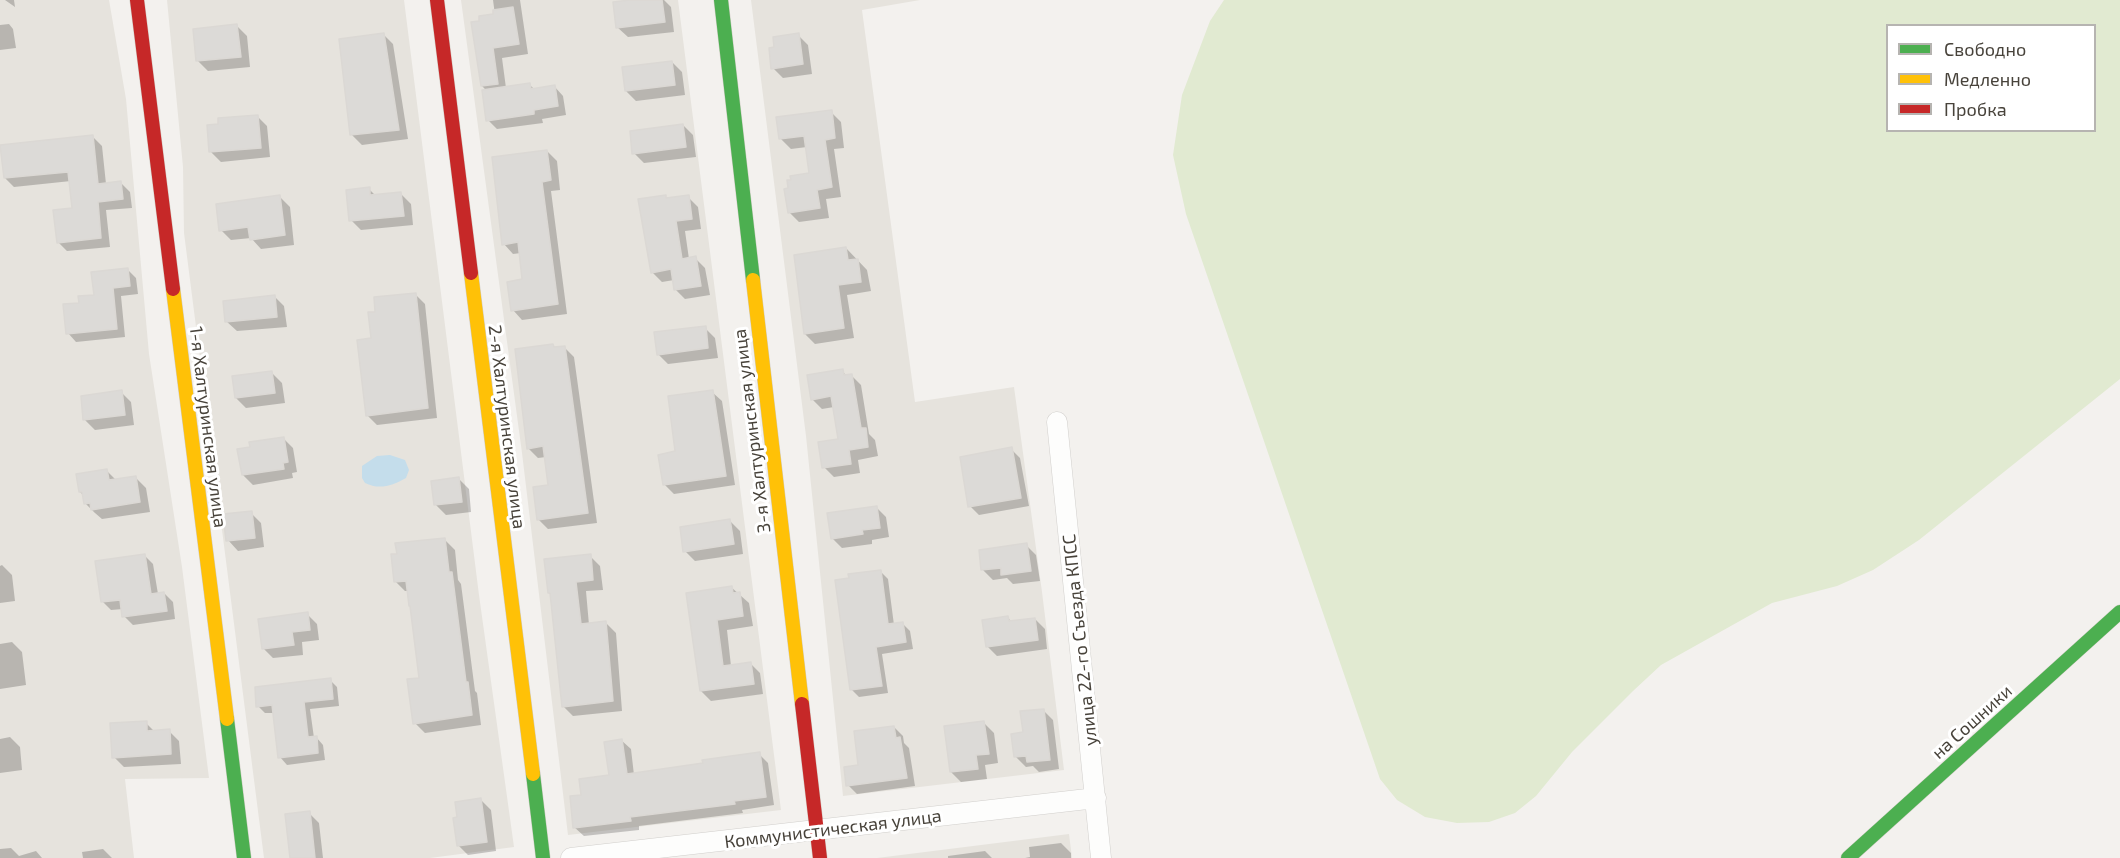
<!DOCTYPE html>
<html>
<head>
<meta charset="utf-8">
<style>
  body { margin:0 }
  #map { position:relative; width:2120px; height:858px; overflow:hidden; background:#f3f1ee; font-family:"Exo 2",sans-serif }
  canvas { display:block }
  .legend { position:absolute; left:1886px; top:24px; width:210px; height:108px; box-sizing:border-box; background:#fff; border:2px solid #b6b4b1; margin:0; padding:8px 10px; list-style:none; font-size:18px; color:#48433b }
  .legend li { display:flex; align-items:center; gap:12px; height:30px }
  .legend b { width:30px; border:2px solid #b6b4b1 }
</style>
</head>
<body>
<div id="map">
<canvas width="2120" height="858"></canvas>
<ul class="legend">
<li><b style="height:8px;background:#4caf50"></b>Свободно</li>
<li><b style="height:8px;background:#ffc107"></b>Медленно</li>
<li><b style="height:8px;background:#c62828"></b>Пробка</li>
</ul>
</div>
<script>
const ctx = document.querySelector('canvas').getContext('2d');
ctx.lineJoin = 'round';
function fillPath(path, color) { ctx.fillStyle = color; ctx.fill(path, 'evenodd'); }
function trace(path, color, width, dash) { ctx.strokeStyle = color; ctx.lineWidth = width; ctx.lineCap = dash ? 'butt' : 'round'; ctx.setLineDash(dash || []); ctx.stroke(path); }
function drawText(font, color, halo, rows, align = 'center') {
  ctx.font = font + ' "Exo 2",sans-serif'; ctx.lineWidth = 6; ctx.setLineDash([]); ctx.textBaseline = 'middle'; ctx.strokeStyle = halo; ctx.fillStyle = color; for (const [text, x, y, turn = 0] of rows) {
    ctx.save(); ctx.translate(x, y); ctx.rotate((+turn || 0) * Math.PI / 180); ctx.textAlign = isNaN(turn) ? turn : align; if (halo) ctx.strokeText(text, 0, 0); ctx.fillText(text, 0, 0); ctx.restore();
  }
}
const residential = new Path2D(`
  M0 0H109L126 99 149 354 182 567 209 778 125 779 134 858H0Z
  M167 0H404L479 595 514 847 430 858H264L184 233 183 167Z
  M461 0H678L781 810 568 835 522 453Z
  M751 0H920L862 10 915 402 1014 387 1042 592 1064 770 843 796 806 436Z
  M1069 834 1072 858H877Z`);
const green = new Path2D(`
  M1224 0H2120V379L1919 540 1873 570 1837 586 1772 603 1661 665 1633 691 1572 752 1536 796 1515 813 1489 822 1457 823 1425 817 1397 800 1380 779 1186 214 1173 155 1182 95 1210 21ZM1888 26H2094V130H1888Z`);
const water = new Path2D(`
  M390 455 405 460 409 470 406 478C392 486 379 490 365 483L362 478V466L377 456Z`);
const shadow = new Path2D(`
  M5 0H14L15 7Z
  M493 0H520L528 54 502 58 506 88 529 84 535 90 554 86 563 96 566 115 542 119 543 123 497 129 488 120 487 91 482 86 481 22 495 15Z
  M631 0H664L671 7 674 32 628 37 617 27Z
  M9 24 13 29 16 48 0 50V25Z
  M237 26 247 36 250 67 208 71 198 61Z
  M383 34 393 44 408 139 362 145 352 135Z
  M798 35 808 45 812 74 783 78 773 68Z
  M672 62 682 72 685 95 636 101 626 91Z
  M831 112 841 122 844 148 834 149 841 197 826 199 829 218 799 222 789 212 811 175 807 147 791 149 781 139Z
  M257 116 267 126 270 157 221 162 211 152Z
  M683 125 693 135 696 157 644 163 634 153Z
  M93 137 102 146 106 184 121 183 130 192 132 208 106 210 110 247 67 251 58 242 73 209 71 181 14 187 5 178Z
  M547 151 557 161 560 190 551 191 567 314 522 320 513 310 524 281 521 253 513 254 504 244Z
  M369 189 376 196 401 194 411 204 413 225 361 230 351 220Z
  M665 196 669 200 688 197 698 207 701 229 685 231 689 259 695 258 705 268 710 295 685 299 675 289 674 280 662 282 652 272Z
  M280 197 290 207 294 245 261 249 251 238 231 240 221 230Z
  M846 248 867 270 871 291 847 295 854 338 815 344 805 334Z
  M127 269 136 278 138 294 121 296 125 337 76 342 68 333 80 304 96 296Z
  M415 294 425 304 437 418 377 425 367 415 372 340 377 313Z
  M274 296 284 306 287 327 237 331 226 321Z
  M705 328 715 338 718 358 668 364 658 354Z
  M553 346 556 349 564 347 574 357 597 523 548 529 538 519 550 487 546 457 538 458 528 448Z
  M842 371 847 376 851 375 861 385 869 434 875 440 878 456 858 460 860 473 834 477 824 467 839 440 834 407 822 409 812 399Z
  M272 373 282 383 285 403 246 408 236 398Z
  M121 392 131 402 134 425 95 430 85 420 82 397Z
  M712 392 722 401 735 485 674 494 664 484 677 452Z
  M283 438 293 448 297 472 292 473 293 478 253 485 243 475Z
  M1011 449 1020 458 1029 506 979 515 970 506Z
  M106 470 117 481 136 478 146 488 150 512 102 519 95 513 85 503 84 496 80 492Z
  M459 479 469 489 471 512 446 515 436 505Z
  M876 507 886 517 889 537 872 540V544L842 548 832 538Z
  M251 513 261 523 264 547 238 551 228 540Z
  M730 521 740 531 743 554 695 561 685 551Z
  M445 540 455 550 458 580 461 584 475 691 477 693 481 725 425 733 415 723 421 679 408 591H405L395 581Z
  M1026 545 1036 555 1040 581 1013 584 1007 578 993 580 983 570Z
  M145 556 153 564 158 594 164 593 173 602 175 619 133 625 124 616 123 609 111 610 103 602Z
  M590 556 600 566 603 590 586 591 589 625 606 623 616 633 622 711 573 716 563 706 552 595 549 593Z
  M2 565 12 575 15 601 0 603V566Z
  M880 571 888 579 894 625 903 624 910 631 913 649 882 654 888 693 859 697 851 689Z
  M731 587 749 603 753 626 727 630 731 666 750 663 760 673 763 694 711 701 701 691 687 594Z
  M307 614 317 624 319 640 302 642 303 655 273 658 263 648Z
  M1008 618 1012 622 1035 619 1045 629 1047 649 997 656 987 646Z
  M12 642 22 652 26 685 0 689V644Z
  M330 680 337 687 339 706 310 709 314 738 316 737 323 745 325 760 287 765 280 757 274 713H265L258 706Z
  M1043 710 1053 720 1059 769 1039 772 1033 766 1026 767 1016 757 1025 733Z
  M146 723 155 732 169 731 179 741 181 764 124 767 114 757Z
  M984 723 994 733 998 763 985 765 987 779 961 782 951 772Z
  M894 727 903 736 904 743 909 748 915 786 857 794 848 785 860 766Z
  M10 737 20 747 22 770 0 773V739Z
  M621 740 631 749 634 775 759 754 768 763 774 805 742 810 743 813 639 826V830L584 836 574 827 582 797 610 777Z
  M480 799 491 810 496 851 468 855 458 845Z
  M309 813 319 823 323 858H292Z
  M1061 843 1071 853V858H1025L1030 857 1029 847Z
  M11 848 19 856 36 851 42 858H0V849Z
  M103 849 112 858H83L82 852Z
  M985 851 992 858H948V856Z`);
const building = new Path2D(`
  M630 0H662L665 22 616 28 613 2Z
  M513 7 519 44 493 48 498 84 481 86 471 22 479 21V16L493 14V10Z
  M237 24 241 57 196 61 193 29Z
  M384 33 399 130 350 135 339 39Z
  M799 33 803 64 771 69 769 48 774 47 773 37Z
  M672 61 675 85 625 91 622 67Z
  M530 83 531 89 555 85 558 106 534 110V114L486 121 482 90Z
  M832 110 835 138 825 140 832 187 817 190 820 208 788 213 784 189 788 188 787 180H791L790 176 809 173 804 136 779 139 776 117Z
  M258 115 261 148 209 152 207 125 218 124V118Z
  M683 124 686 147 632 154 630 131Z
  M93 135 98 184 121 181 123 199 98 202 101 238 57 243 53 210 72 208 68 172 4 178 0 145Z
  M547 150 551 180 542 182 558 304 511 311 507 282 522 279 518 242 502 245 492 157Z
  M370 187V195L401 192 404 216 349 221 346 190Z
  M280 195 285 235 250 240 248 227 219 231 216 204Z
  M666 195V198L689 195 692 219 676 221 682 259 696 256 701 286 674 290 671 269 651 273 638 199Z
  M846 247 848 260 858 259 861 282 838 285 844 328 804 334 794 255Z
  M128 268 130 286 113 288 117 329 66 334 63 304 79 303 78 296 94 295 91 272Z
  M416 293 428 408 366 416 357 340 371 338 368 312H375L374 297Z
  M275 295 277 317 225 322 223 301Z
  M706 326 708 348 657 355 654 332Z
  M553 344 554 347 565 346 588 513 537 520 533 487 548 485 543 446 527 449 515 349Z
  M843 369 844 375 852 374 861 428H866L868 447 849 450 851 464 822 468 818 442 838 439 831 396 811 400 807 375Z
  M272 371 275 393 235 398 232 376Z
  M122 390 125 415 83 420 81 396Z
  M713 390 726 476 663 485 658 455 675 451 668 396Z
  M284 437 288 462 283 463 284 469 242 475 237 449 250 447 249 442Z
  M1012 447 1021 498 968 507 960 457Z
  M107 469 109 480 136 476 140 502 91 510 90 503 84 504 82 492H79L76 474Z
  M459 477 462 502 434 505 431 481Z
  M877 506 880 528 862 530 863 534 831 539 827 513Z
  M252 511 255 538 226 541 223 514Z
  M730 519 734 544 683 552 680 527Z
  M445 538 449 572H452L466 682H468L472 715 413 724 407 679 419 678 410 606H409L406 581 394 582 391 554H397L395 543Z
  M1027 543 1031 571 1001 575V568L981 570 979 550Z
  M145 554 151 594 164 592 167 611 122 617 120 600 101 602 95 561Z
  M591 554 593 580 576 582 581 624 606 621 613 701 562 707 550 593H548L544 559Z
  M881 570 888 624 903 622 906 642 876 647 882 686 850 690 835 580 849 578 848 574Z
  M732 586 733 593 740 592 743 616 717 620 723 666 751 662 754 684 700 691 686 593Z
  M308 612 310 630 292 632 294 645 262 649 258 619Z
  M1008 616 1009 621 1035 618 1038 640 986 647 982 620Z
  M331 678 333 699 304 702 308 737 317 736 318 753 278 758 272 705 256 707 255 687Z
  M1044 709 1050 760 1027 762 1026 756 1014 757 1011 734 1023 732 1020 711Z
  M147 721V731L170 729 171 754 112 758 110 723Z
  M984 721 989 754 976 755 978 769 950 772 944 726Z
  M894 726 896 738 900 737 907 778 846 786 844 767 858 765 854 731Z
  M622 739 627 774 703 763 702 760 760 752 766 797 734 801 735 804 630 817 631 821 573 828 570 796 581 795 579 779 609 775 604 742Z
  M481 798 487 842 457 846 453 818 457 817 455 802Z
  M310 811 315 858H290L285 814Z`);
const street = new Path2D(`
  M1057 422 1101 858
  M571 858 1096 798`);
const fast = new Path2D(`
  M721 0 753 280
  M227 719 244 858
  M533 774 543 858
  M1848 858 2120 612`);
const slow = new Path2D(`
  M471 273 533 774
  M753 280 802 704
  M173 289 227 719`);
const jam = new Path2D(`
  M137 0 173 289
  M437 0 471 273
  M802 704 820 858`);
const streetNames = [
  ["1-я Халтуринская улица",208,427,83],
  ["2-я Халтуринская улица",507,427,83],
  ["3-я Халтуринская улица",752,431,-97],
  ["улица 22-го Съезда КПСС",1080,640,-96],
  ["на Сошники",1972,722,-42],
  ["Коммунистическая улица",833,829,-7]
];
fillPath(residential, '#e6e3dd');
fillPath(green, '#e1ead1');
fillPath(water, '#c4ddeb');
fillPath(shadow, '#0003');
fillPath(building, '#dcdad7');
trace(building, '#dbd8d4', 1.5);
trace(street, '#d1cfcc', 21);
trace(fast, '#d1cdc6', 15);
trace(slow, '#d1cdc6', 15);
trace(jam, '#d1cdc6', 15);
trace(street, '#fdfdfc', 20);
trace(fast, '#4caf50', 14);
trace(slow, '#ffc107', 14);
trace(jam, '#c62828', 14);
drawText('18px', '#48433b', '#fff', streetNames);
</script>
</body>
</html>
